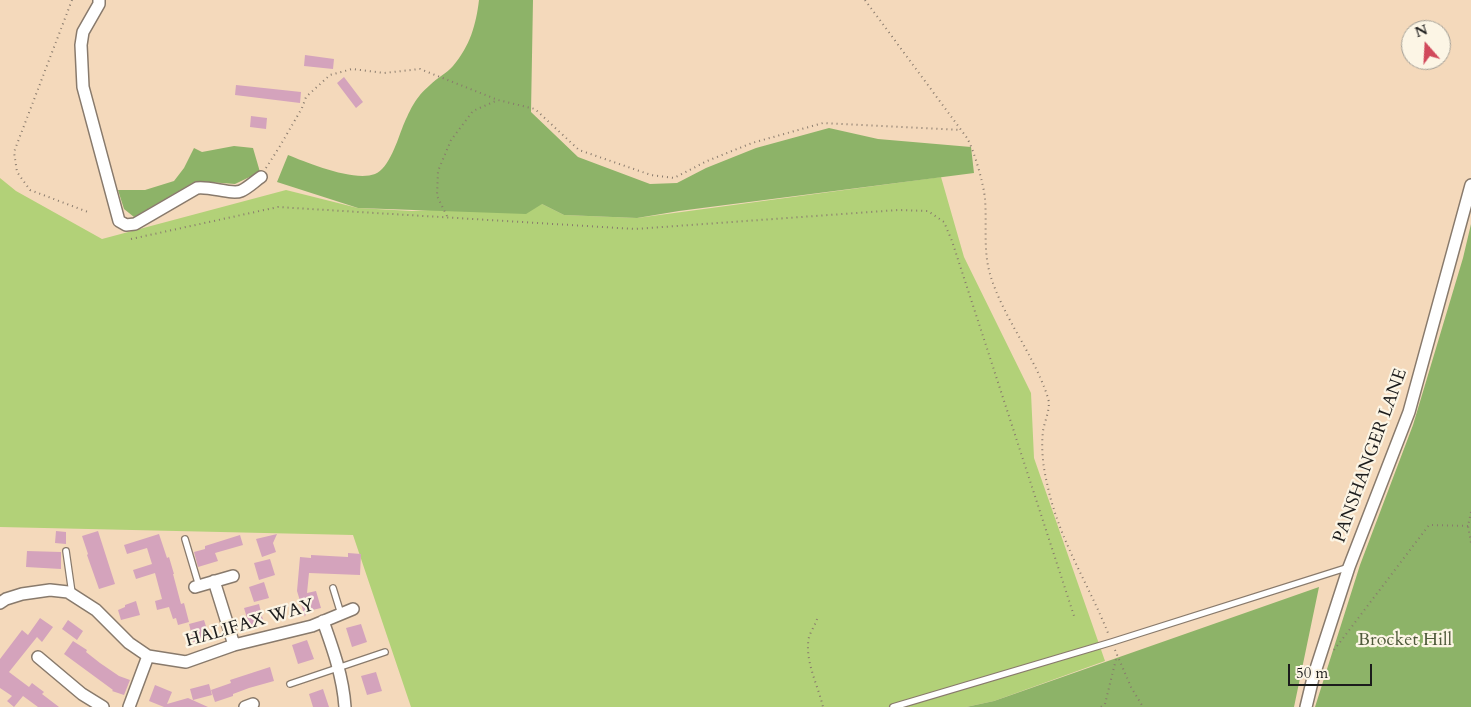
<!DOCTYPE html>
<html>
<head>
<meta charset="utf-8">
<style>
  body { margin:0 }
  #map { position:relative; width:1471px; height:707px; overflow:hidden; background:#f4d9bb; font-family:Cardo,serif }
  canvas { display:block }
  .north { position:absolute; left:1401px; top:20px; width:50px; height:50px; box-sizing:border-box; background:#fcf5e5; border:1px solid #a29e95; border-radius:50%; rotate:341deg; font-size:14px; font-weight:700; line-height:20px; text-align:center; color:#1c1c1c }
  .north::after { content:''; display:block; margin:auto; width:18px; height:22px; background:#d1495b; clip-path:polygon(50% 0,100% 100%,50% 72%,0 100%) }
  .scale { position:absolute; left:1288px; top:664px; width:84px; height:22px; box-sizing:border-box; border:2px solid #1c1c1c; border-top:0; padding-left:6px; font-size:15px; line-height:18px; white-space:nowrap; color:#1c1c1c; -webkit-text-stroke:4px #fcf5e5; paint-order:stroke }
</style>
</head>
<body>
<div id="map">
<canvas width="1471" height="707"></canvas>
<div class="north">N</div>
<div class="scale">50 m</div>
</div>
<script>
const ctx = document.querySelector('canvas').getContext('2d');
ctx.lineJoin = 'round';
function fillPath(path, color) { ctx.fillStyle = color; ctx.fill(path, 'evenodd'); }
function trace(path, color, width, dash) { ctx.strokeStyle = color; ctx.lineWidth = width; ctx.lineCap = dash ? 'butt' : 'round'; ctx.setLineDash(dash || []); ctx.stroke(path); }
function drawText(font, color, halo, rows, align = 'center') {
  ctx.font = font + ' Cardo,serif'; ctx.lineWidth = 4.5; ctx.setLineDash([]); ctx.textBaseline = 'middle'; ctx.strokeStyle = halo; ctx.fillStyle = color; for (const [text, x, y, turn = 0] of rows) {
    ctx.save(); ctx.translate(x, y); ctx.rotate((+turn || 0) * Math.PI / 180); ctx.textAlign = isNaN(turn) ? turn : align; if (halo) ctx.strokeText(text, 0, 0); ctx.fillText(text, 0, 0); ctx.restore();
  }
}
const green = new Path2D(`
  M941 177 964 257 1031 393 1034 458 1105 661 994 701 966 707H411L353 535 0 527V178L16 191 102 239 286 190 358 208 412 211 542 204 564 215 637 218Z`);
const forest = new Path2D(`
  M479 0H533L531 112 578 157 650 184 677 183 706 168 756 148 829 128 878 139 971 147 974 173 679 211 637 218 564 215 542 204 526 214 358 208 277 182 288 155C308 163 354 182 375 174 389 169 398 139 403 126 411 108 415 98 430 85 437 78 447 73 453 66 470 46 476 25 479 0Z
  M234 146 253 148 260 172 235 184 196 181 134 217 124 209 118 190H145L174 181 184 168 194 148 202 152Z
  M1471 224V707H1315L1360 565 1413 425 1463 258Z
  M1319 587 1294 707H966L994 701Z`);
const building = new Path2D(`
  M305 55 334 59 333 69 304 66Z
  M344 77 363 102 356 108 337 83Z
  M236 85 301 92 300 103 235 95Z
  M251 116 267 118 266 129 250 127Z
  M56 531 66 532V544L55 543Z
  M98 531 115 584 99 589 87 555 88 554 82 536Z
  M159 534 167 558 169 557 174 574H173L181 604 184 603 189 622 178 625 176 618 173 619 169 607 157 610 155 601 162 599 155 573 136 579 133 570 152 564 147 548 127 554 124 545Z
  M277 534 273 543 276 552 262 557 256 539Z
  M240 535 243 545 215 553 218 561 198 567 194 552 205 549V546Z
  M27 551 61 552V569L26 567Z
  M348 553 361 554 360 575 309 573 307 593 316 591 321 608 308 611 307 608 305 617 297 591 300 557 311 558V555L348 557Z
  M270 559 275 575 259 580 254 563Z
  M264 582 269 598 254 602 249 587Z
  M136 601 140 615 121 620 118 610 125 607V605Z
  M259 604 264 624 250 628 244 608Z
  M40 618 53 627 42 642 37 637 9 672 29 687 32 683 44 692 42 694 59 707H38L23 696 14 707 7 701 12 696 0 688V659L22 630 28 635Z
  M68 620 83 631 77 640 62 629Z
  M204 620 210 639 194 644 189 624Z
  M361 624 367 642 352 647 346 628Z
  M307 640 314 659 298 664 292 645Z
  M73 641 87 650 86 652 100 663 119 676 130 680 124 695 112 691 113 690 64 654Z
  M270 667 274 681 249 688 233 694V696L215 702 211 690 231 683 230 680Z
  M376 672 382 691 367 695 361 676Z
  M209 684 212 695 193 700 190 689Z
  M155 685 172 692 167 704 188 698 208 707H164L149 701Z
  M323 689 329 707H313L309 694Z`);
const path = new Path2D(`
  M72 0 14 152 17 172 30 190 88 212
  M865 0 967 138C974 150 984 185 985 199 987 224 983 250 990 274 1003 318 1034 354 1048 398 1051 409 1045 419 1043 431 1041 448 1043 467 1047 483 1058 538 1088 583 1108 633
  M266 168 280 146 302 108 306 97 330 75 352 69 384 73 420 69 498 100 535 109 579 150 651 175 674 178 707 161 752 143 823 123 961 130
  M447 216 437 196 438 171 451 140 473 111 498 100
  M131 239 278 207 635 229 898 210 928 211 944 222 952 241 1074 616
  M1471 512 1468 526 1471 543
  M817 619C815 625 811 631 809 637 804 660 818 685 823 707
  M1115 650 1131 687 1143 707
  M1334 650 1429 525 1468 526
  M1101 707 1105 704 1117 655`);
const service = new Path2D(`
  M185 539 199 586
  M66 551 72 593
  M333 588 341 614
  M290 684 385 652
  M893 707 1112 642 1349 567`);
const minor = new Path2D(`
  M99 0V4L83 32 81 45 83 87 119 221 126 225 135 224 197 188C210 186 232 195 241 191 248 188 255 181 261 177
  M214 581 234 645
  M195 587 233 576
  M0 603 6 599 22 594 50 590 68 592 96 610 129 643 148 656 186 662 234 645 312 626 353 609
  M323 621C333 649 343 677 345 707
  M38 657 82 694 103 707
  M129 707 148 656
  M245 707 253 704
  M1306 707 1313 678 1349 567 1409 412 1471 185`);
const streetNames = [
  ["PANSHANGER LANE",1371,456,-70],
  ["HALIFAX WAY",250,624,-16]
];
const parkNames = [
  ["Brocket Hill",1405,641]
];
fillPath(green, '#b2d178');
fillPath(forest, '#8db368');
fillPath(building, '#d4a3bc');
trace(service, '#887a6c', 8);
trace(minor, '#887a6c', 14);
trace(path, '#887a6c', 2, [1, 4]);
trace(service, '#fff', 5.5);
trace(minor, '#fff', 11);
drawText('18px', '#1c1c1c', '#fcf5e5', streetNames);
drawText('18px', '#505b3c', '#fcf5e5', parkNames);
</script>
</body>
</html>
